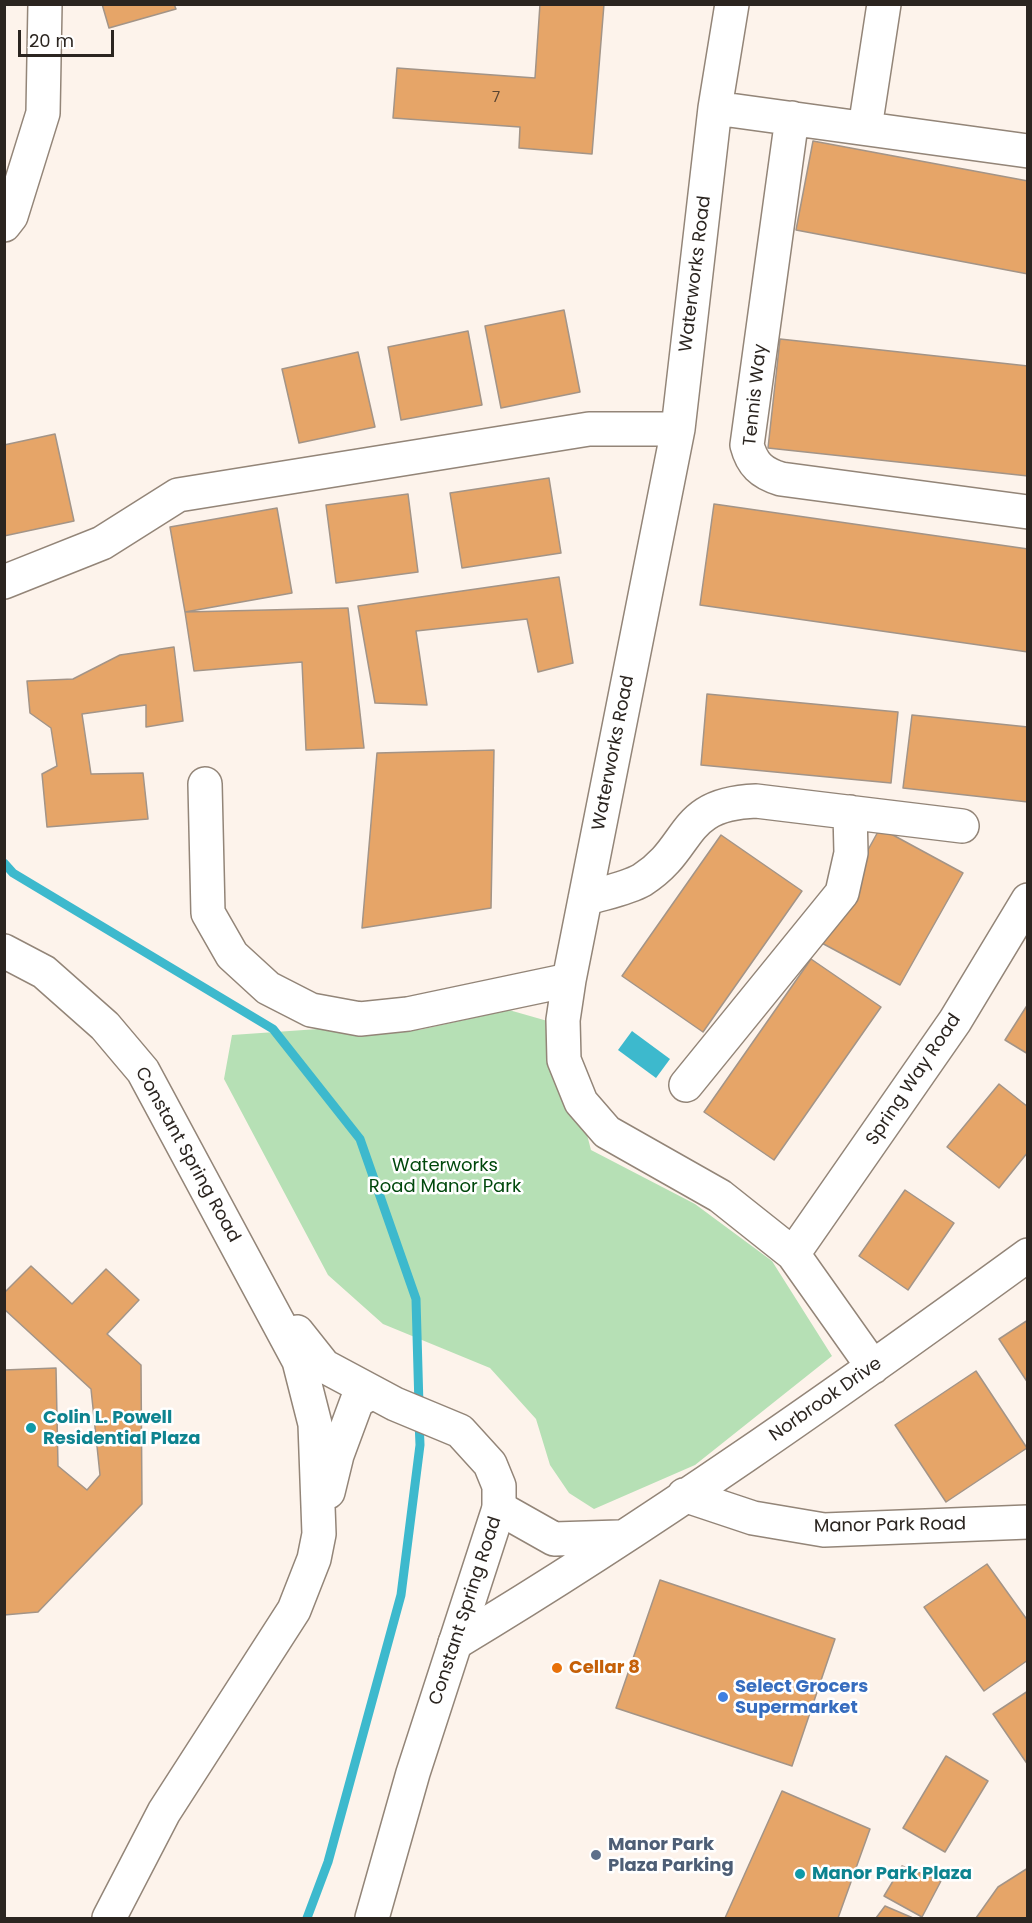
<!DOCTYPE html>
<html>
<head>
<meta charset="utf-8">
<style>
  body { margin:0 }
  #map { position:relative; width:1032px; height:1923px; overflow:hidden; background:#fdf3eb; font-family:Poppins,sans-serif }
  canvas { display:block }
  .frame { position:absolute; inset:0; border:6px solid #2b2520; pointer-events:none }
  .scale { position:absolute; left:18px; top:30px; width:96px; height:27px; box-sizing:border-box; border:3px solid #2b2520; border-top:0; padding-left:8px; font-size:18px; line-height:21px; white-space:nowrap; color:#2b2520; -webkit-text-stroke:4px #fff; paint-order:stroke }
</style>
</head>
<body>
<div id="map">
<canvas width="1032" height="1923"></canvas>
<div class="frame"></div>
<div class="scale">20 m</div>
</div>
<script>
const ctx = document.querySelector('canvas').getContext('2d');
ctx.lineJoin = 'round';
function fillPath(path, color) { ctx.fillStyle = color; ctx.fill(path, 'evenodd'); }
function trace(path, color, width, dash) { ctx.strokeStyle = color; ctx.lineWidth = width; ctx.lineCap = dash ? 'butt' : 'round'; ctx.setLineDash(dash || []); ctx.stroke(path); }
function drawText(font, color, halo, rows, align = 'center') {
  ctx.font = font + ' Poppins,sans-serif'; ctx.lineWidth = 5; ctx.setLineDash([]); ctx.textBaseline = 'middle'; ctx.strokeStyle = halo; ctx.fillStyle = color; for (const [text, x, y, turn = 0] of rows) {
    ctx.save(); ctx.translate(x, y); ctx.rotate((+turn || 0) * Math.PI / 180); ctx.textAlign = isNaN(turn) ? turn : align; if (halo) ctx.strokeText(text, 0, 0); ctx.fillText(text, 0, 0); ctx.restore();
  }
}
const green = new Path2D(`
  M509 1010 558 1024 591 1150 695 1204 772 1261 832 1356 695 1465 594 1509 569 1493 550 1465 536 1419 490 1368 383 1324 328 1275 224 1079 232 1035 347 1027 419 1030Z`);
const water = new Path2D(`
  M632 1031 670 1059 656 1078 618 1050Z`);
const stream = new Path2D(`
  M4 863 13 873 273 1029 360 1139 416 1299 419 1406
  M307 1918 328 1862 401 1595 420 1445 419 1420`);
const building = new Path2D(`
  M102 4H174L176 9 109 28Z
  M540 4H604L592 154 519 148 520 127 393 118 397 68 535 78Z
  M813 141 1028 181V274L796 230Z
  M564 310 580 392 501 408 485 326Z
  M468 331 482 405 401 420 388 347Z
  M780 339 1028 366V476L768 448Z
  M358 352 375 427 299 443 282 369Z
  M55 434 74 521 4 536V445Z
  M549 478 561 553 462 568 450 493Z
  M408 494 418 572 336 583 326 505Z
  M714 504 1028 549V652L700 605Z
  M277 508 292 593 185 612 170 527Z
  M559 577 573 663 538 672 527 619 416 631 427 705 375 703 358 606Z
  M348 608 364 748 306 750 302 662 194 671 185 612Z
  M174 647 183 721 146 727V705L82 714 91 774 143 773 148 819 47 827 42 774 57 766 51 728 30 713 27 681 73 679 120 655Z
  M707 694 898 712 891 783 701 765Z
  M912 715 1028 727V802L903 788Z
  M494 750 491 908 362 928 377 753Z
  M880 828 963 873 900 985 818 941Z
  M721 835 802 891 703 1032 622 976Z
  M811 959 881 1007 774 1160 704 1112Z
  M1028 1004V1054L1005 1040Z
  M999 1084 1028 1107V1152L999 1188 947 1147Z
  M905 1190 954 1223 908 1290 859 1256Z
  M31 1266 72 1304 106 1269 139 1300 107 1334 141 1365 142 1504 38 1612 4 1615V1370L56 1368 58 1466 87 1490 100 1475 91 1389 4 1309V1293Z
  M1028 1320V1383L999 1339Z
  M976 1371 1027 1448 946 1502 895 1425Z
  M987 1564 1028 1621V1660L984 1691 924 1607Z
  M660 1580 835 1639 792 1766 616 1708Z
  M1028 1691V1765L993 1714Z
  M946 1756 988 1781 945 1852 903 1828Z
  M782 1791 870 1829 838 1918H725Z
  M902 1866 941 1881 922 1917 884 1896Z
  M1028 1868V1918H976L998 1887Z
  M885 1906 913 1918H876Z`);
const minor = new Path2D(`
  M732 4 715 108 678 429 569 980 563 1020 564 1060 581 1102 607 1132 720 1196 793 1254 873 1367
  M715 108 1028 151
  M792 118 747 445C752 464 761 473 781 479L1028 512
  M865 128 884 4
  M4 582 102 543 178 495 589 429H678
  M205 784 208 913 232 955 268 988 311 1010 360 1019 408 1014 569 980
  M585 899C603 893 626 889 642 880 694 847 678 804 756 801L962 826
  M686 1085 842 893 851 853 850 812
  M793 1254 955 1021 1028 900
  M684 1495 753 1518 824 1530 1028 1522
  M499 1508 554 1539 619 1537
  M455 1643C653 1524 841 1391 1028 1255`);
const major = new Path2D(`
  M4 225 11 216 43 113 45 4
  M4 951 44 972 105 1026 143 1071 299 1361 315 1424 319 1534 314 1559 294 1610 164 1812 109 1918
  M297 1332 324 1366 395 1404 460 1431 490 1464 499 1486V1508L413 1773 372 1918
  M328 1492 337 1455 357 1401 371 1393`);
const markers = [
  [31,1428,6,"#0f9aa8"],
  [557,1668,6,"#e8710a"],
  [723,1697,6,"#3f7fe0"],
  [596,1855,6,"#5c6f8a"],
  [800,1874,6,"#0f9aa8"]
];
const numberNames = [
  ["7",496,98]
];
const streetNames = [
  ["Waterworks Road",696,274,-83],
  ["Tennis Way",756,395,-84],
  ["Waterworks Road",614,753,-79],
  ["Spring Way Road",914,1080,-56],
  ["Constant Spring Road",187,1155,61],
  ["Norbrook Drive",826,1400,-35],
  ["Manor Park Road",890,1526,-1],
  ["Constant Spring Road",466,1611,-72]
];
const parkNames = [
  ["Waterworks",445,1166],
  ["Road Manor Park",445,1187]
];
const cultureNames = [
  ["Colin L. Powell",43,1418],
  ["Residential Plaza",43,1439],
  ["Manor Park Plaza",812,1874]
];
const foodNames = [
  ["Cellar 8",569,1668]
];
const shopNames = [
  ["Select Grocers",735,1687],
  ["Supermarket",735,1708]
];
const serviceNames = [
  ["Manor Park",608,1845],
  ["Plaza Parking",608,1866]
];
fillPath(green, '#b6e0b5');
fillPath(water, '#3db9cd');
trace(stream, '#3db9cd', 9);
fillPath(building, '#e6a568');
trace(building, '#a39487', 1.5);
trace(minor, '#938578', 36);
trace(major, '#938578', 36);
trace(minor, '#fff', 33);
trace(major, '#fff', 33);
for (const [x, y, r, color] of markers) { const dot = new Path2D(); dot.arc(x, y, r, 0, 2 * Math.PI); ctx.fillStyle = color; ctx.fill(dot); trace(dot, '#fff', 2); }
drawText('15px', '#5a4532', null, numberNames);
drawText('18px', '#2b2520', '#fff', streetNames);
drawText('18px', '#00480c', '#fff', parkNames);
drawText('bold 18px', '#0d838f', '#fff', cultureNames, 'left');
drawText('bold 18px', '#c56008', '#fff', foodNames, 'left');
drawText('bold 18px', '#366cbe', '#fff', shopNames, 'left');
drawText('bold 18px', '#4e5e75', '#fff', serviceNames, 'left');
</script>
</body>
</html>
